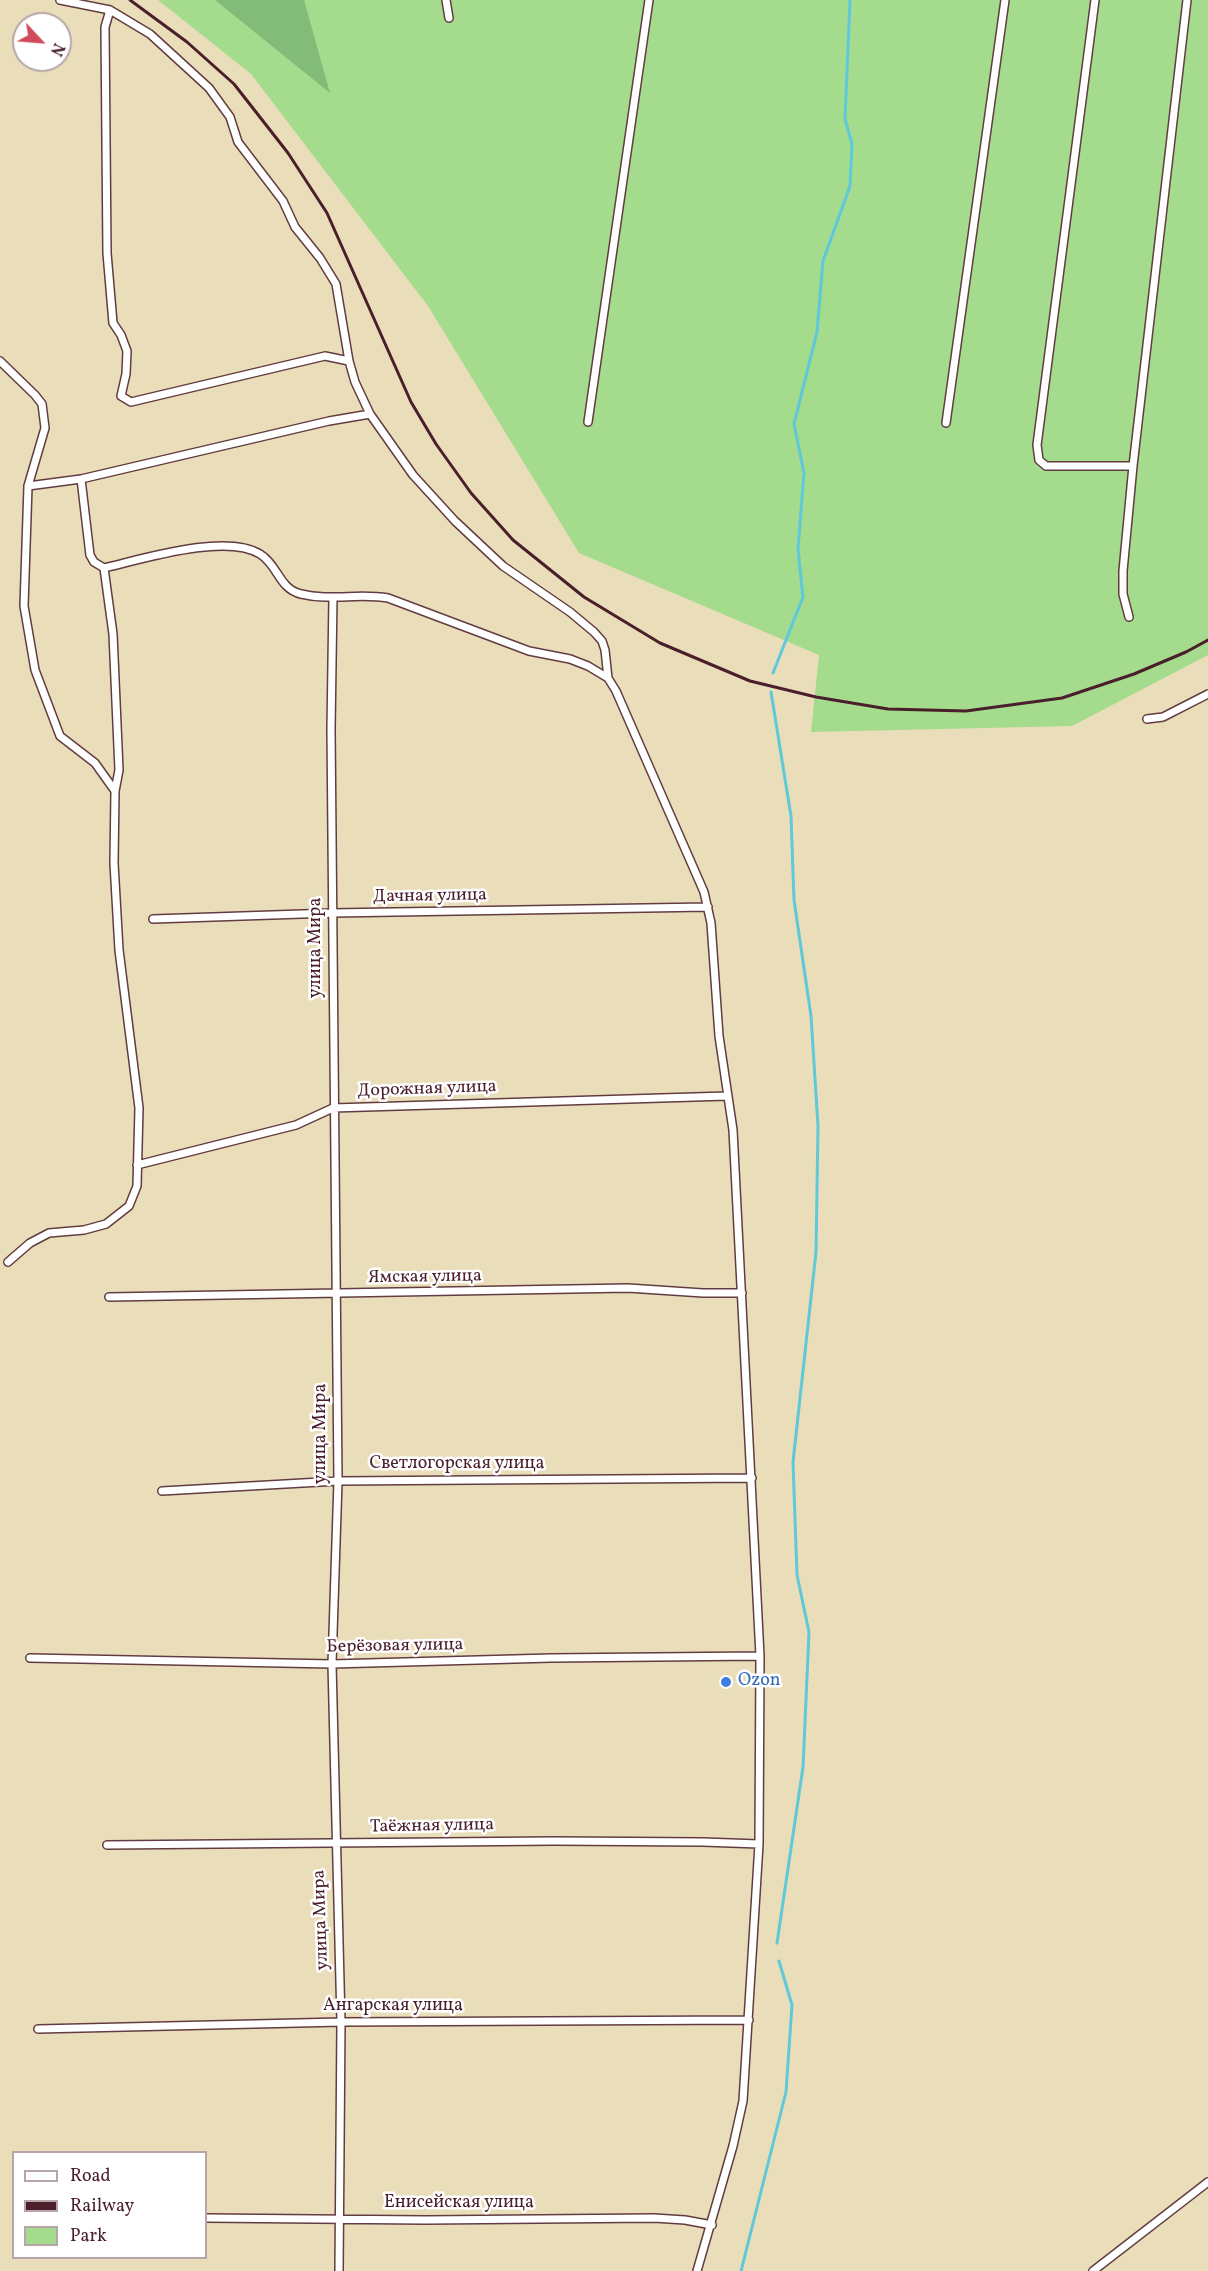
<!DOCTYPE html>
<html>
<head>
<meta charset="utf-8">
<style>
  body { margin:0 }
  #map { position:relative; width:1208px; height:2271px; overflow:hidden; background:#eadeba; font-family:Vollkorn,serif }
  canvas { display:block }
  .legend { position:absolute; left:12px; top:2151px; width:195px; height:108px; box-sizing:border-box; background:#fff; border:2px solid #b7a5aa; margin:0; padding:8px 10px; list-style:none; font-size:18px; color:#4a1f2b }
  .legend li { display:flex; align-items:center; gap:12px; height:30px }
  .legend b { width:30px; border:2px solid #b7a5aa }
  .north { position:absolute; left:12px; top:12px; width:60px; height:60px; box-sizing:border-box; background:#fff; border:2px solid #b7a5aa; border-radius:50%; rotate:116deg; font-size:16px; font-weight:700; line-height:24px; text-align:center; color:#4a1f2b }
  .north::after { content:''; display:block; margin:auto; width:21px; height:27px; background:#d1495b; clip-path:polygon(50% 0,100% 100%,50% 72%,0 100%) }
</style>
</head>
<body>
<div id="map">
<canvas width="1208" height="2271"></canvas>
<ul class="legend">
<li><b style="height:8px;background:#fff"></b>Road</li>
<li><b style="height:8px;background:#4a1f2b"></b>Railway</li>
<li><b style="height:16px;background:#a4db8d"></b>Park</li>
</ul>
<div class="north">N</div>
</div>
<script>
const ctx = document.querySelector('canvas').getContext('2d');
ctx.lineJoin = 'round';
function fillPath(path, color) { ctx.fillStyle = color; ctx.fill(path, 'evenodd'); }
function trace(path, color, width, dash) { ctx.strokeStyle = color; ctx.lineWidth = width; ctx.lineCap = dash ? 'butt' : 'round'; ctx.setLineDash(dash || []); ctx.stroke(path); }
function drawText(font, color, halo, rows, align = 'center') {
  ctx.font = font + ' Vollkorn,serif'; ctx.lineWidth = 5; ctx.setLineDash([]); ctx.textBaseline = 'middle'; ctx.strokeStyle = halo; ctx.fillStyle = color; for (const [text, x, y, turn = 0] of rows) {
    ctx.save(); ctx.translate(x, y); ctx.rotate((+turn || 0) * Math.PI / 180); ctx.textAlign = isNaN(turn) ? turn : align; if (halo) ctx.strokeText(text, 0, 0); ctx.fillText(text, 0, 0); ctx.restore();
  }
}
const green = new Path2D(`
  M158 0H1208V655L1072 726 811 732 819 655 579 553 428 306 251 74Z`);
const forest = new Path2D(`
  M215 0H304L330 93Z`);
const stream = new Path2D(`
  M773 673 803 597 798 549 804 473 794 424 817 332 823 261 850 186 852 144 845 119 850 0
  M771 692 791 816 794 900 811 1016 818 1126 816 1252 793 1462 797 1575 809 1632 803 1767 777 1943
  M741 2271 786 2092 792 2005 779 1961`);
const minor = new Path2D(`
  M60 0 110 10 150 34 209 88 230 117 238 142 283 201 295 227 320 258 336 284 349 361 355 382 370 414 413 475 455 521 503 566 570 612 594 632 602 641 605 650 608 678
  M446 0 449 18
  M1095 0 1037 445 1039 460 1046 466H1133
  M110 10 105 27 107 253 113 323 121 335 127 351 126 374 121 396 131 402 325 356 349 361
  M0 361 35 395 42 404 45 428 28 486 24 606 35 670 60 736 95 763 115 791
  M588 422 649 0
  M946 423 1005 0
  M28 486 81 479 329 421 370 414
  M104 568C143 559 225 533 260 554 278 565 279 589 301 594 330 601 359 593 388 598L529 651 570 659 588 666 608 678 616 691 704 892 711 923 719 1036 733 1130 760 1656 759 1844 743 2101 733 2146 697 2271
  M333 597 331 729 338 1481 332 1664 341 2022 339 2271
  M1129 617 1123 594V571L1133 466 1187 0
  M1147 719 1163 717 1208 694
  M153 919 332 913 708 907
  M137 1165 296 1125 333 1108 727 1096
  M8 1262 30 1243 49 1233 84 1230 106 1224 129 1206 137 1186 139 1108 119 950 114 863 115 791 119 770 113 634 104 568 94 562 90 555 81 479
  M109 1297 628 1288 703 1293H742
  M162 1491 338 1481 752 1478
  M30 1658 332 1664 551 1658 760 1656
  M107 1845 554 1841 703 1842 759 1844
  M38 2029 341 2022 749 2020
  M206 2218 425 2220 654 2218 685 2220 712 2225
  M1093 2271 1208 2182`);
const rail = new Path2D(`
  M130 0 187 42 234 84 288 153 327 213 411 402 436 444 471 493 513 540 584 597 660 643 750 681 816 697 888 709 966 711 1062 698 1134 674 1186 652 1208 640`);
const markers = [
  [726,1682,6,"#3f7fe0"]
];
const streetNames = [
  ["Дачная улица",430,897,-1],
  ["улица Мира",317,948,-90],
  ["Дорожная улица",427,1090,-2],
  ["Ямская улица",425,1278,-1],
  ["улица Мира",322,1434,-90],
  ["Светлогорская улица",457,1465],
  ["Берёзовая улица",395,1647,-1],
  ["Таёжная улица",432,1827,-1],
  ["улица Мира",322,1920,-92],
  ["Ангарская улица",393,2007],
  ["Енисейская улица",459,2204]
];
const shopNames = [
  ["Ozon",738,1682]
];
fillPath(green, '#a4db8d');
fillPath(forest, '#83bb78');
trace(stream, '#5fc8da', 3);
trace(minor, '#623c40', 10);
trace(minor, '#fff', 7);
trace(rail, '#4a1f2b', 3);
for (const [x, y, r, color] of markers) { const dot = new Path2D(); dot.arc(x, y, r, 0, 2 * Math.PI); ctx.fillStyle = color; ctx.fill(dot); trace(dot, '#fff', 2); }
drawText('18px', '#4a1f2b', '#fff', streetNames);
drawText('18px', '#366cbe', '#fff', shopNames, 'left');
</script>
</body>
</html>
